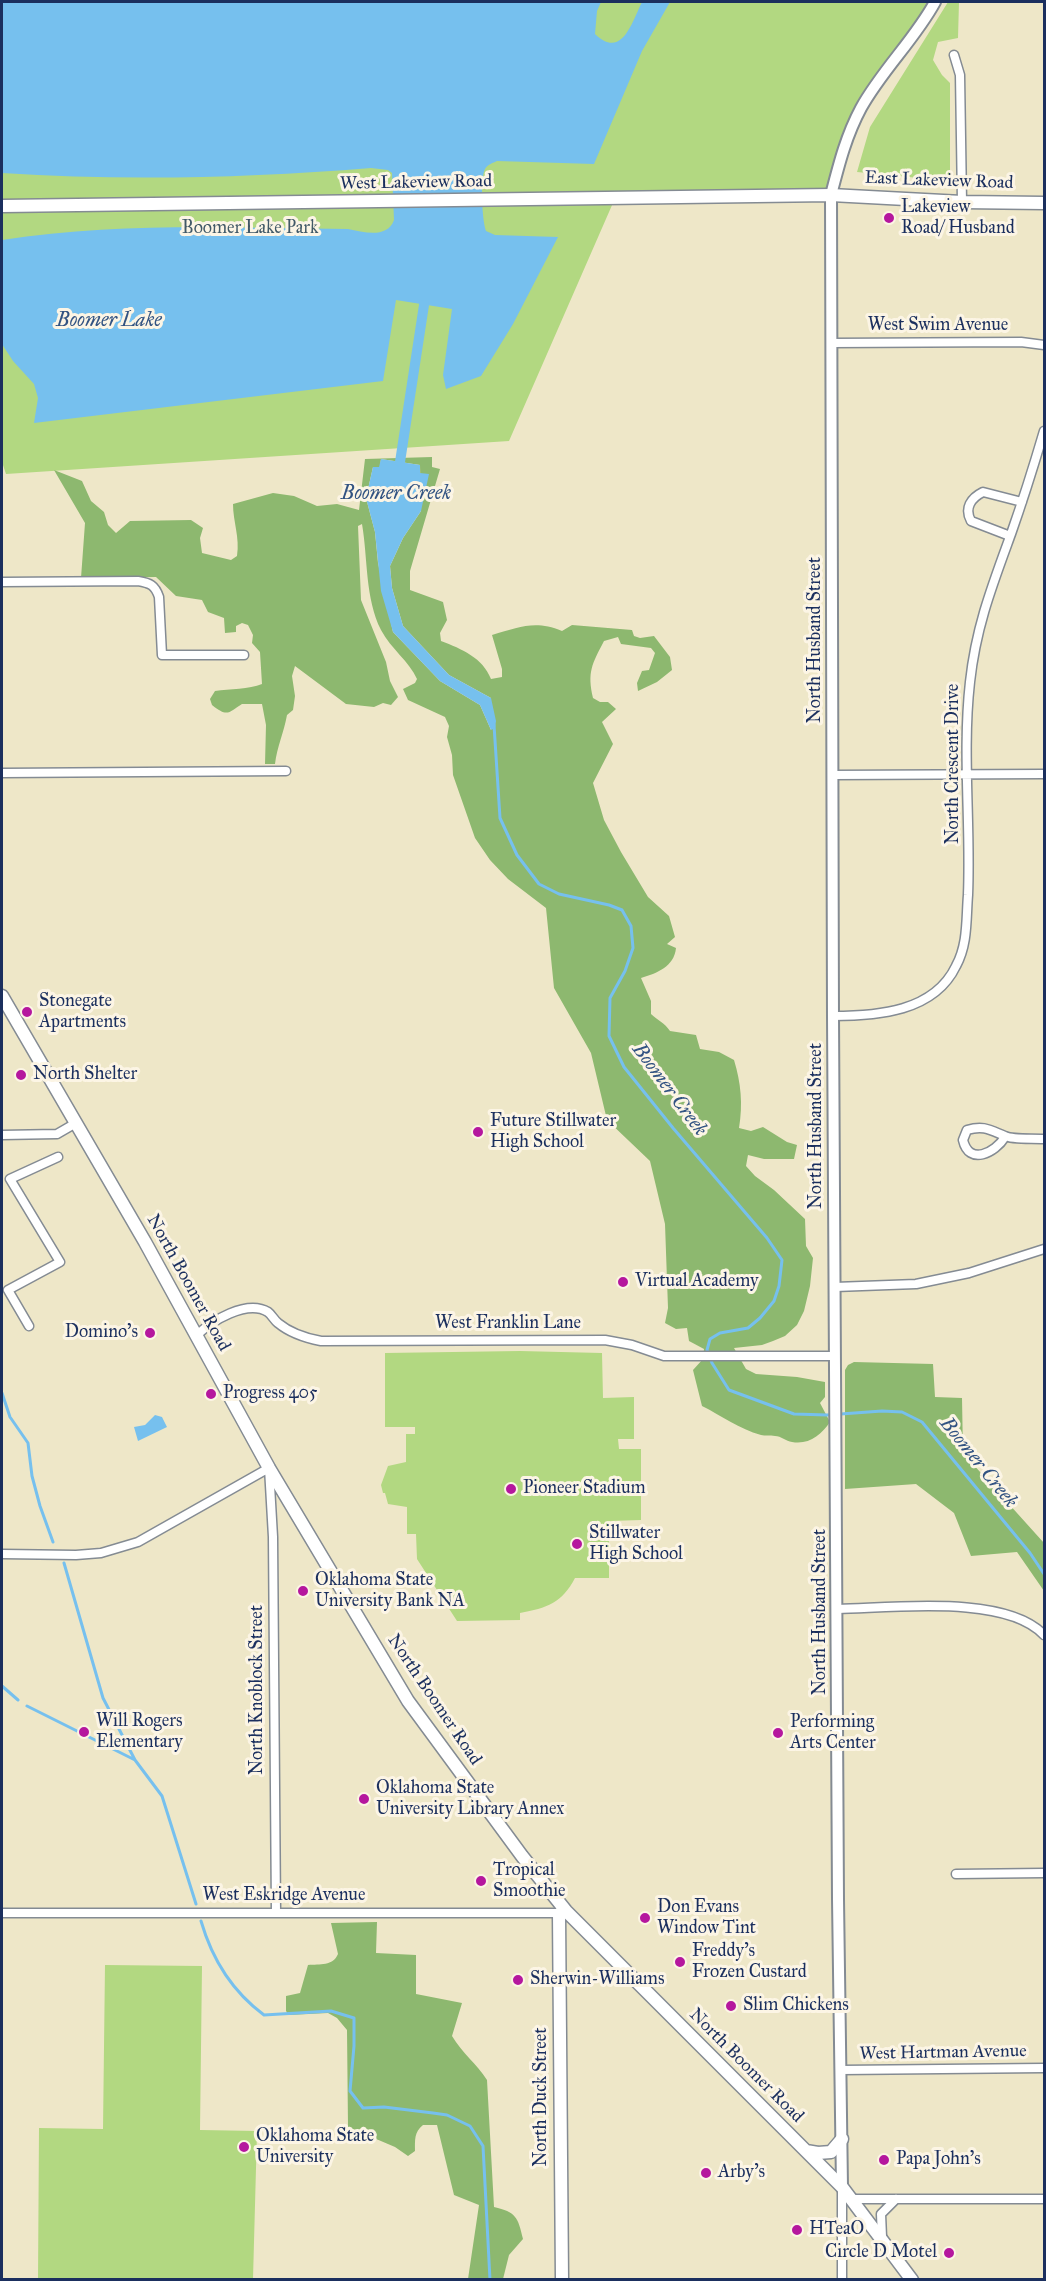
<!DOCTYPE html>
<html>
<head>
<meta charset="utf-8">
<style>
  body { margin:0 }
  #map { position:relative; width:1046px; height:2281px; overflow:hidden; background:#eee7c8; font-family:"IM FELL Great Primer",serif }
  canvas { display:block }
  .frame { position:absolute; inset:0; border:3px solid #1b2f5e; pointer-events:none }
</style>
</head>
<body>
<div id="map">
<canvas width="1046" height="2281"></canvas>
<div class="frame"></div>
</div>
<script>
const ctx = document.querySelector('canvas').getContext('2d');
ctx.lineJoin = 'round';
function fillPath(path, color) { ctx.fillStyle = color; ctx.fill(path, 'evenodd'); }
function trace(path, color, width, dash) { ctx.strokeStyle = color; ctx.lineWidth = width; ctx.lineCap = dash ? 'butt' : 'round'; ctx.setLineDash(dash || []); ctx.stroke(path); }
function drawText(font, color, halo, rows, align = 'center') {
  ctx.font = font + ' "IM FELL Great Primer",serif'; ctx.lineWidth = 6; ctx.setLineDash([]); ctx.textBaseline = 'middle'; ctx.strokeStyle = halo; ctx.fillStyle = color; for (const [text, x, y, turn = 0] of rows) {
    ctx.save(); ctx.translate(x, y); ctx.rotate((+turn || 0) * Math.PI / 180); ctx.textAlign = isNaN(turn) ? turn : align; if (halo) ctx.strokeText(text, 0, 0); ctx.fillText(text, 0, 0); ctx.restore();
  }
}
const green = new Path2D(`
  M2 2H935L862 106 831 194 616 196 509 441 6 474 2 462Z
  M948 2H959L958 38 938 42 933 60 942 75 950 83V181L857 172 870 127Z
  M520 1351 602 1353 603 1398 634 1397V1439H618L619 1449H641V1520L609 1521V1578H575C562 1603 547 1608 520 1613V1620L457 1621 417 1559 416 1534H407V1507L388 1504 385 1493H383L381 1485 388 1466 406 1462V1434H415V1427H385V1353Z
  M105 1965 202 1966 200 2130 257 2131 253 2279H38L39 2128 103 2129Z`);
const forest = new Path2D(`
  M432 457V467L440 469 410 571V590L443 602 447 620 440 633 441 641C462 649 483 658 491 679L502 677V669L492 635C520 627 535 620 562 631L572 625 632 630 634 636 640 638 654 636 670 657 672 670 657 682 638 691 637 683 642 671 649 670 655 653 651 648 621 644 618 637 604 641C592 664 587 672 593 698L600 702H608L616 709 602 722 613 744 593 783 604 820 621 852 648 897 669 916 675 937 667 944 676 948C674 967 657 973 641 978L651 1001V1014C658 1021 664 1022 670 1031L696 1035 700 1049 719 1052 734 1060C741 1083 743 1104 739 1128L751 1131 763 1127 787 1142 797 1145 794 1159H764L748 1155 746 1166 755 1176 774 1190 805 1219 806 1246 813 1258 810 1286 804 1311 797 1325 785 1336 773 1341 762 1345 734 1348 746 1369 756 1374 797 1377 825 1382V1397L820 1403 830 1422C821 1435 809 1445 792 1442 786 1441 781 1436 775 1436 770 1435 765 1436 761 1435 739 1429 722 1416 702 1406L693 1370 703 1359 704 1349 689 1341 687 1328 676 1329 665 1323 668 1308 665 1224 650 1161 607 1120 591 1053 554 988 546 908 508 879 490 860 475 838 453 775 452 755 447 737 449 726 445 717 408 700 403 689 415 683 417 679C409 661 391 649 381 630 365 598 368 559 362 524L358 526 361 600 386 662 390 681 398 697 391 705 383 703 374 707 346 704 295 666 292 676 295 696 293 710 287 715C284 732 277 747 275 764H265L266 725 262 704H242C229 712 228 718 212 705L210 699 215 691C230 689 249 689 262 684L260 652 252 643 253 635 248 625 242 623 236 626V632L225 633 224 618 208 612 202 600 176 596 156 577 81 578 85 523 54 470 82 481 91 501 104 512 108 525 116 533 130 521 191 520 203 528 200 538 202 553 231 560 237 556C240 537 233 522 233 504L273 493 294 496 317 506 337 504 359 510 365 459ZM381 459 420 465 421 511 403 538 390 566 392 588 403 626 449 675 491 698V730L480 705 440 681 393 632 378 563 375 532 366 498 373 467H380Z
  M854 1362 933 1364 935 1397 962 1398 963 1453 1044 1543V1591L1017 1552 971 1556 954 1513 916 1484 845 1489V1370L848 1365Z
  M377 1922 376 1953 416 1955V1994L462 2003 452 2036C462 2053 477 2064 487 2080L494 2207C516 2212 518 2217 523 2239L509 2255 503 2279H468L479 2205 454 2195 437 2125H423C414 2132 415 2140 415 2151L408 2156 395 2147 348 2127 347 2030 337 2018 328 2013 289 2015 286 2011V1996L300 1993 308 1965C320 1964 333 1966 338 1954L331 1923Z`);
const water = new Path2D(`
  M2 2H601L597 11 595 34C622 60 632 22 642 2H670L642 51 594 164 497 161C493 163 488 164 485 169 480 178 482 220 486 231L495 235 558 237 513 324 481 376 446 389 443 375 452 309 396 300 383 381 34 423 38 398 34 384 13 361 2 344V240C116 222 233 228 348 229 364 232 387 239 394 220L392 173 388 170 371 168C248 178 124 181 2 173Z
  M381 459 420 465V473L429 474 421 511 403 538 390 566 392 588 403 626 449 675 491 698 496 721 495 728 491 730 480 705 440 681 393 632 381 591 375 532 366 498 373 467H379Z
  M155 1415 162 1417 167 1427 138 1441 134 1427 145 1425Z`);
const stream = new Path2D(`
  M494 725 500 818 517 855 539 884 559 894 609 905 622 910 631 926 633 948 625 971 610 998 609 1036 624 1067 673 1128 767 1238 782 1260 779 1286 774 1301 760 1318 748 1328 720 1333 710 1339 707 1350 712 1363 729 1390 794 1414 827 1415 882 1411 902 1412 922 1422 1030 1553 1044 1574
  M2 1393 10 1417 28 1443 32 1476 40 1506 53 1542
  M64 1563 103 1698 135 1760 162 1796 196 1904
  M2 1686 18 1700
  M27 1706 135 1760
  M201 1921C212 1959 233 1992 264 2015L331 2011 354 2018V2046L350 2091 363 2108 384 2107 433 2113 447 2115 470 2126 483 2146 490 2280`);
const canal = new Path2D(`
  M400 462 424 305`);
const minor = new Path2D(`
  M954 55 960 75 962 202
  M831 343 1021 342 1044 345
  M1010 536 971 521C964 508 971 498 983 492L1022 502
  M2 582 138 581C150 583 155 585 159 597L162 655H244
  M2 773 286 771
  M833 775 1044 774
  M833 1016C877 1016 934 1012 956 966 968 944 966 920 968 895 971 824 962 753 970 682 976 627 992 586 1011 534 1023 500 1034 465 1044 431
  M2 1135 57 1134 76 1123
  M1005 1137C995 1153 969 1166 963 1140L967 1130C984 1125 990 1130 1005 1136 1013 1140 1034 1138 1044 1139
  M835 1287 916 1284 969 1273 1044 1249
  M29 1326 8 1290 60 1262 10 1179 58 1157
  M196 1336C211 1321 247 1299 268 1312 272 1315 274 1320 278 1323 290 1333 305 1338 321 1341L605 1340 632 1345 664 1356H835
  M2 1554 76 1555 101 1553 138 1542 269 1468 273 1537 276 1913
  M838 1609C892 1608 1006 1594 1044 1635
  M956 1874 1044 1873
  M2 1913H562
  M841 2070 1044 2068
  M851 2199H1044
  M882 2237 881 2214 896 2199
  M842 2280V2187`);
const tertiary = new Path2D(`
  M842 2187 838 1899 833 1016 831 195C839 164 846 136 861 108 882 70 915 39 935 2`);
const secondary = new Path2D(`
  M2 206 831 195 962 202 1044 203
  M2 996 145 1242 269 1468 408 1701 522 1856 566 1911 842 2187 912 2280
  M559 1914 562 2280
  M806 2151 818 2153 831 2152 842 2139`);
const markers = [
  [889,218,6,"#b5179e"],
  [27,1012,6,"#b5179e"],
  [21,1075,6,"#b5179e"],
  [478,1132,6,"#b5179e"],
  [623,1282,6,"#b5179e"],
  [150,1333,6,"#b5179e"],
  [211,1394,6,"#b5179e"],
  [511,1489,6,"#b5179e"],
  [577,1544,6,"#b5179e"],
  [303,1591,6,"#b5179e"],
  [84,1732,6,"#b5179e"],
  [778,1733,6,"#b5179e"],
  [364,1799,6,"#b5179e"],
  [481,1881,6,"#b5179e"],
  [645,1918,6,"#b5179e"],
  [680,1962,6,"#b5179e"],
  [518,1980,6,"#b5179e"],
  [731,2006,6,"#b5179e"],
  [244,2147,6,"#b5179e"],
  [884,2160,6,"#b5179e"],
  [706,2173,6,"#b5179e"],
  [797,2230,6,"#b5179e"],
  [949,2253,6,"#b5179e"]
];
const streetNames = [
  ["East Lakeview Road",939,181,2],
  ["West Lakeview Road",416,183,-1],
  ["West Swim Avenue",938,326],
  ["North Husband Street",816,640,-90],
  ["North Crescent Drive",954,764,-90],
  ["North Husband Street",817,1126,-90],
  ["North Boomer Road",188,1283,61],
  ["West Franklin Lane",508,1324],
  ["North Husband Street",821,1612,-90],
  ["North Knoblock Street",258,1690,-90],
  ["North Boomer Road",434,1700,56],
  ["West Eskridge Avenue",284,1896],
  ["West Hartman Avenue",943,2053,-1],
  ["North Boomer Road",746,2066,45],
  ["North Duck Street",542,2097,-90]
];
const poiNames = [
  ["Lakeview",901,208],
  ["Road/ Husband",901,229],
  ["Stonegate",39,1002],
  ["Apartments",39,1023],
  ["North Shelter",33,1075],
  ["Future Stillwater",490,1122],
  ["High School",490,1143],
  ["Virtual Academy",635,1282],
  ["Domino's",138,1333,"right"],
  ["Progress 405",223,1394],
  ["Pioneer Stadium",523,1489],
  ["Stillwater",589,1534],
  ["High School",589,1555],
  ["Oklahoma State",315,1581],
  ["University Bank NA",315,1602],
  ["Will Rogers",96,1722],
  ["Elementary",96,1743],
  ["Performing",790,1723],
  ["Arts Center",790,1744],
  ["Oklahoma State",376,1789],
  ["University Library Annex",376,1810],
  ["Tropical",493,1871],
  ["Smoothie",493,1892],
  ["Don Evans",657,1908],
  ["Window Tint",657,1929],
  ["Freddy's",692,1952],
  ["Frozen Custard",692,1973],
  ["Sherwin-Williams",530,1980],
  ["Slim Chickens",743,2006],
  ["Oklahoma State",256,2137],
  ["University",256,2158],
  ["Papa John's",896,2160],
  ["Arby's",718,2173],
  ["HTeaO",809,2230],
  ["Circle D Motel",937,2253,"right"]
];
const parkNames = [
  ["Boomer Lake Park",250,229]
];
const waterNames = [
  ["Boomer Lake",109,321],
  ["Boomer Creek",396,494],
  ["Boomer Creek",669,1090,53],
  ["Boomer Creek",978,1463,51]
];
fillPath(green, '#b2d881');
fillPath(forest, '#8db86f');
fillPath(water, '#76c0ee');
trace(stream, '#76c0ee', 3);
trace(canal, '#76c0ee', 10);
trace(minor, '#848b93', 11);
trace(tertiary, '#848b93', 14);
trace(secondary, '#848b93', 15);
trace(minor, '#fff', 8);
trace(tertiary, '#fff', 10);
trace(secondary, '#fff', 12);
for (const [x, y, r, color] of markers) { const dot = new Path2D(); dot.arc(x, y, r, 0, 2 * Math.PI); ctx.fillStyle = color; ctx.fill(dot); trace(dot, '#fcf5e5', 2); }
drawText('18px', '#1b2f5e', '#fcf5e5', streetNames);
drawText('18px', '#1b2f5e', '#fcf5e5', poiNames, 'left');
drawText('18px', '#415967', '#fcf5e5', parkNames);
drawText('italic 20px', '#325382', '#fcf5e5', waterNames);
</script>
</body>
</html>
